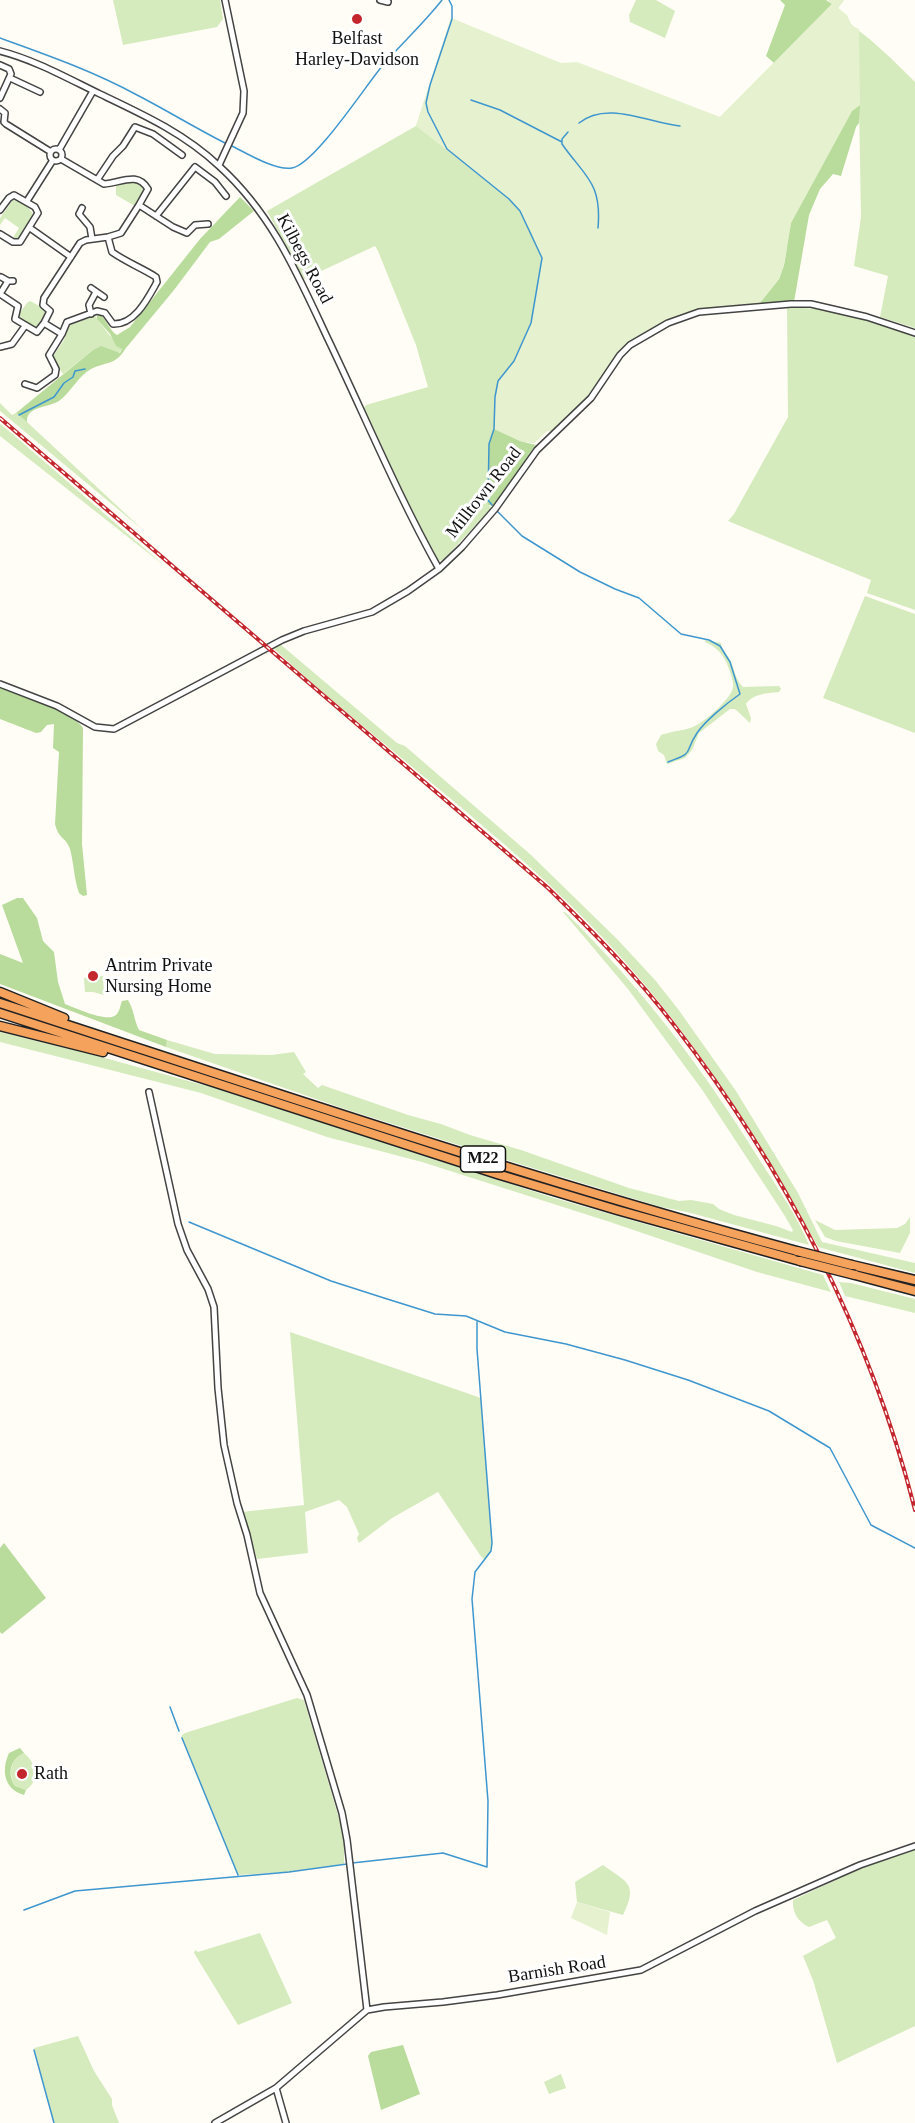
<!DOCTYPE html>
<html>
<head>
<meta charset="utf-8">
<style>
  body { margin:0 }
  canvas { display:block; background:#fffdf5 }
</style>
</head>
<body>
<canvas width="915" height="2123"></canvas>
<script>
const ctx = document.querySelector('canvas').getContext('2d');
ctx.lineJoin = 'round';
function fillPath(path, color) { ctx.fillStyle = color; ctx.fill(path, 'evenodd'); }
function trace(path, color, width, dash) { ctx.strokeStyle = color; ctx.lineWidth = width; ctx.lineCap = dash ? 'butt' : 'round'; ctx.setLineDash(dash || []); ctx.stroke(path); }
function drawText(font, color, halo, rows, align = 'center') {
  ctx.font = font + ' Georgia,serif'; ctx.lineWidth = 6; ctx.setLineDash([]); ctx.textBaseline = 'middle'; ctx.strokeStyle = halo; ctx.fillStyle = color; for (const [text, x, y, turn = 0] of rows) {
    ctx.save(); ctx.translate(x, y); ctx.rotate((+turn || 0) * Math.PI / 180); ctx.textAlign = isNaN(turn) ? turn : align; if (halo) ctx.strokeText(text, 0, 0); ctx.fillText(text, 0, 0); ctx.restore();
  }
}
const green = new Path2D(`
  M113 0H220L223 19 217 27 123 45Z
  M636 0H656L675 11 665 38 630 22 629 15Z
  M828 0H844L838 8C846 14 849 23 854 27 876 43 895 62 915 82V328L880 317 888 276 854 266 861 217 859 105 759 304 692 311 652 329 623 349 614 358 589 397 553 431H547L534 443 520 441 489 444 488 505 492 508 443 560 438 561 417 523 364 408 366 405 428 387 416 345 378 251 375 246 304 279 267 211 416 126 451 18 684 116 720 117 832 4Z
  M129 181C136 182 142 183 145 190L135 206 116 195V184Z
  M13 200C20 200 30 208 33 214L17 240 13 238 19 228 5 218 0 225V218Z
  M30 301 45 309C46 316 40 325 34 328L21 320 18 315 27 303Z
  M787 308C830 305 875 323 915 337V610L867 593 871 580 728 521 734 514 788 417Z
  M95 316C104 327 111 340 123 348L119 353 100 347 93 350 63 374 52 358 64 340 69 325Z
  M0 403 12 415 16 413 27 422 143 530 0 411Z
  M0 424 9 431 166 567 0 436Z
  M865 596 915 614V733L823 698Z
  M705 640 721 643C722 651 727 654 730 660 735 670 735 679 743 687L779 686 781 689 779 692C768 693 752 694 746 704L751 718 750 723 735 709H730L699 733 692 750 685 758 667 764 664 755 658 751 656 744 661 735C671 731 683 731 693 727 704 722 730 700 733 688 734 682 731 675 729 669 724 655 718 648 705 642Z
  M280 644 397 743 405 746 531 855 618 940 655 980 678 1009 736 1091 798 1193 822 1242 915 1263V1273L818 1247C759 1138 692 1033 607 942 505 834 382 748 273 648Z
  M563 912H565C643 989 701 1066 759 1159 776 1186 797 1215 809 1245L687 1212 661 1207 500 1158 345 1109 166 1047 167 1040 215 1054 271 1055 294 1052 306 1072 303 1074 318 1088 322 1085 408 1115 441 1124 470 1135 521 1150 629 1188 679 1201 691 1200 713 1204 719 1209 734 1215 776 1226 792 1232 793 1230 783 1213 703 1091 628 989Z
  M103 976 104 995 93 992H85L84 978Z
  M0 1032 94 1055 214 1088 554 1198 823 1275 831 1292 757 1272 610 1222 422 1162 327 1137 201 1093 0 1042Z
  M910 1217V1233L900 1253 836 1241 825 1237 815 1220 835 1230 897 1228 905 1224Z
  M839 1282 851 1283 915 1299V1313L845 1296Z
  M290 1332 481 1398 492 1543 491 1551 485 1560 480 1555 438 1492 392 1518 359 1543 357 1538 359 1534 347 1507 339 1500 305 1512 308 1553 257 1559 242 1512 304 1505Z
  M297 1698 304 1700 340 1822 344 1844V1864L289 1872 238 1875 181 1736 185 1733Z
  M24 1753C36 1763 41 1780 26 1790L15 1786C8 1774 10 1759 24 1753Z
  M915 1849V2026L837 2063 813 1980 803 1956 836 1938 827 1920 809 1927C798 1922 792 1912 793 1900L866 1866Z
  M603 1865C626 1882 639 1883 623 1915L577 1902 575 1882Z
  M260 1933 292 2003 238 2025 194 1953 195 1950 198 1952Z
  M78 2036 94 2071 112 2099V2105L119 2123H54L34 2048Z
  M561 2074 566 2088 549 2094 544 2082Z`);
const forest = new Path2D(`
  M780 0H826L832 4 774 63 766 56 785 5Z
  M860 105 859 123 856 127 841 176 833 174 820 189 809 215 794 302 759 304 779 279 784 265 791 223 852 111Z
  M240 197 254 211 219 239 210 242 174 290 126 348C115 366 107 361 91 369 77 377 72 391 60 400 51 408 26 405 27 422L16 413 93 350 101 346 120 353 122 349 116 346 110 334 97 319V315H101C107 321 111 332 117 335L130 327 200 239Z
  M494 429 520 441 536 445C520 464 512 490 493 506L488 505 487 500 489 444Z
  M0 687C18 693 74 712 83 728L82 844 87 895 83 896 79 893C74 879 74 864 70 849 66 837 59 840 55 824L59 752 53 748 54 724 47 725 41 732 36 733 0 719Z
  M17 898H23L37 918 43 941 54 952 58 982 65 1004C76 1008 107 1023 116 1015 120 1011 120 1006 122 1001L128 1000C134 1010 134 1020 139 1030L167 1040 166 1047 0 984V954L23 963 2 905Z
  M4 1543 46 1598 2 1634 0 1632V1548Z
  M20 1748 24 1753C10 1759 7 1774 15 1786L26 1790 24 1795C4 1789 1 1771 9 1753Z
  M403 2045 420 2094 381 2110 368 2056 371 2052Z`);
const pitch = new Path2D(`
  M828 0H844L838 8 847 15 852 26 859 29 860 105 852 111 791 223 784 265 779 279 759 304 692 311 652 329 623 349 614 358 589 397 553 431H547L534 443 520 441 494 429 495 397 498 381 514 361 531 323 541 258 532 233 519 210 510 200 416 126 451 18 561 63 577 62 720 117 832 4Z
  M577 1902 610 1912 607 1935 571 1918Z`);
const stream = new Path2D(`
  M449 0 452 6V19L430 85 426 103 428 112 447 149 509 199 520 211 542 258 531 323 514 361 498 381 495 397 494 429 489 444 488 500 492 505
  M0 38C47 55 93 71 137 95 168 111 197 129 227 144
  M471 100 500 110 562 142
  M579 123C607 100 649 123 680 126
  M568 132 562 139V144C585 177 602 182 598 228
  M232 146C246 153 276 171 292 168 315 164 366 85 383 65 402 43 424 23 442 0
  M19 415 54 397 64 383 73 377 75 371 85 369
  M497 511 522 536 580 572 615 589 639 598 681 634 709 640 720 646 730 662 740 694C727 703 705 721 697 733 683 754 696 752 668 762
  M189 1222 331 1281 384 1298 435 1314 466 1316 505 1332 566 1344 625 1360 688 1380 769 1411 830 1448 871 1525 915 1548
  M170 1707 179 1731
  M182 1738 238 1875
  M352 1863 443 1853 487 1867 488 1801 472 1599 475 1572 491 1551 492 1543 477 1349V1322
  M24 1910 75 1891 289 1872 347 1864
  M34 2050 54 2123`);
const minor = new Path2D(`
  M380 0 388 2
  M0 51C35 60 67 78 100 94 142 114 184 133 219 166 272 214 297 273 327 337 364 414 397 494 439 569
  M0 65 9 69 11 74 0 98
  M10 78 40 92
  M0 109 5 113 4 122 6 124 51 152
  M50 155a6 6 0 1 1 12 0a6 6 0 1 1-12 0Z
  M59 150 93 91
  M61 159 104 184C121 183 137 171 148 189L139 205 173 227 187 233 195 225 208 224
  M219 165 243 113 244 91 225 0
  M97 180 113 156 123 146 135 127 153 134 182 155
  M27 201 53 160
  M82 208 79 214 90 227 92 239
  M0 210 9 198 14 195 35 207 38 213 20 242H13L0 234
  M156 216 195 167 215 182 226 196
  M30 228 71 257
  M108 237 112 252C126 262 142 268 156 277L157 282C148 298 135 325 113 324L105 313 97 311 67 322 62 334 44 323 50 311 43 305 44 298 80 243 86 240Z
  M108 237 121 233 139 205
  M1 277 8 281H13
  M91 288 104 297
  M0 294 18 306 15 319 37 332 44 323
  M0 294 8 281
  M91 314 89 305 96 292
  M0 347 12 344 25 326
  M25 384 37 388 55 375 56 369 49 355 62 334
  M0 684 57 706 95 727 114 729 282 640 304 631 372 612 408 591 439 569 462 547 495 509 537 450 591 398 620 355 630 345 668 323 699 312 791 304H811L867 317 915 333
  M149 1092 178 1224 187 1250 208 1289 214 1307 218 1388 224 1445 237 1503 247 1535 260 1593 307 1695 342 1813 347 1840 367 2010
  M276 2088 286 2123
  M215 2123 276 2088 367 2010 384 2007 443 2002 497 1995 641 1970 755 1911 860 1865 915 1846`);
const highway = new Path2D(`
  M0 992 64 1018
  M0 1003C265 1089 528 1179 797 1251
  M0 1013 497 1174 617 1210 800 1261
  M0 1026 103 1052
  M852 1265 915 1280
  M855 1275 915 1291`);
const rail = new Path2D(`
  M0 418 548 888C592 931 636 975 674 1025 784 1167 871 1335 915 1510`);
const highwayBridge = new Path2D(`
  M797 1251 852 1265
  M800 1261 855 1275`);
const markers = [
  [357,19,6,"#c4262e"],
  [93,976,6,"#c4262e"],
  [22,1774,6,"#c4262e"]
];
const shields = [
  [483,1159,45]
];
const shieldNames = [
  ["M22",483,1159]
];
const poiNames = [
  ["Belfast",357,39,"center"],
  ["Harley-Davidson",357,60,"center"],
  ["Antrim Private",105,966],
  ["Nursing Home",105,987],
  ["Rath",34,1774]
];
const streetNames = [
  ["Kilbegs Road",304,259,62],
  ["Milltown Road",484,493,-52],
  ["Barnish Road",557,1970,-9]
];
fillPath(green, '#d5ebbd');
fillPath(forest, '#b9dc9c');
fillPath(pitch, '#e6f2cf');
trace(stream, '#3f96cf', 1.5);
trace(minor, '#444', 8);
trace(highway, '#222', 11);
trace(minor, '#fff', 5);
trace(highway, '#f5a25d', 8);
trace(rail, '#c4262e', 4);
trace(rail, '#fff', 1.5, [4.5]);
trace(highwayBridge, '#222', 11, []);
trace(highwayBridge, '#f5a25d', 8);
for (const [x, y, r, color] of markers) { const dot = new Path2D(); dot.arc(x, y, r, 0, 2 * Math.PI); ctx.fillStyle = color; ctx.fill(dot); trace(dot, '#fff', 2); }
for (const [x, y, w] of shields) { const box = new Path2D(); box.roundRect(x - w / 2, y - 13, w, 26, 4.5); ctx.fillStyle = '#fff'; ctx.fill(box); trace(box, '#111', 1.5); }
drawText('bold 16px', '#111', null, shieldNames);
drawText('18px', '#111', '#fff', poiNames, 'left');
drawText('18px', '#111', '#fff', streetNames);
</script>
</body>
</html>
